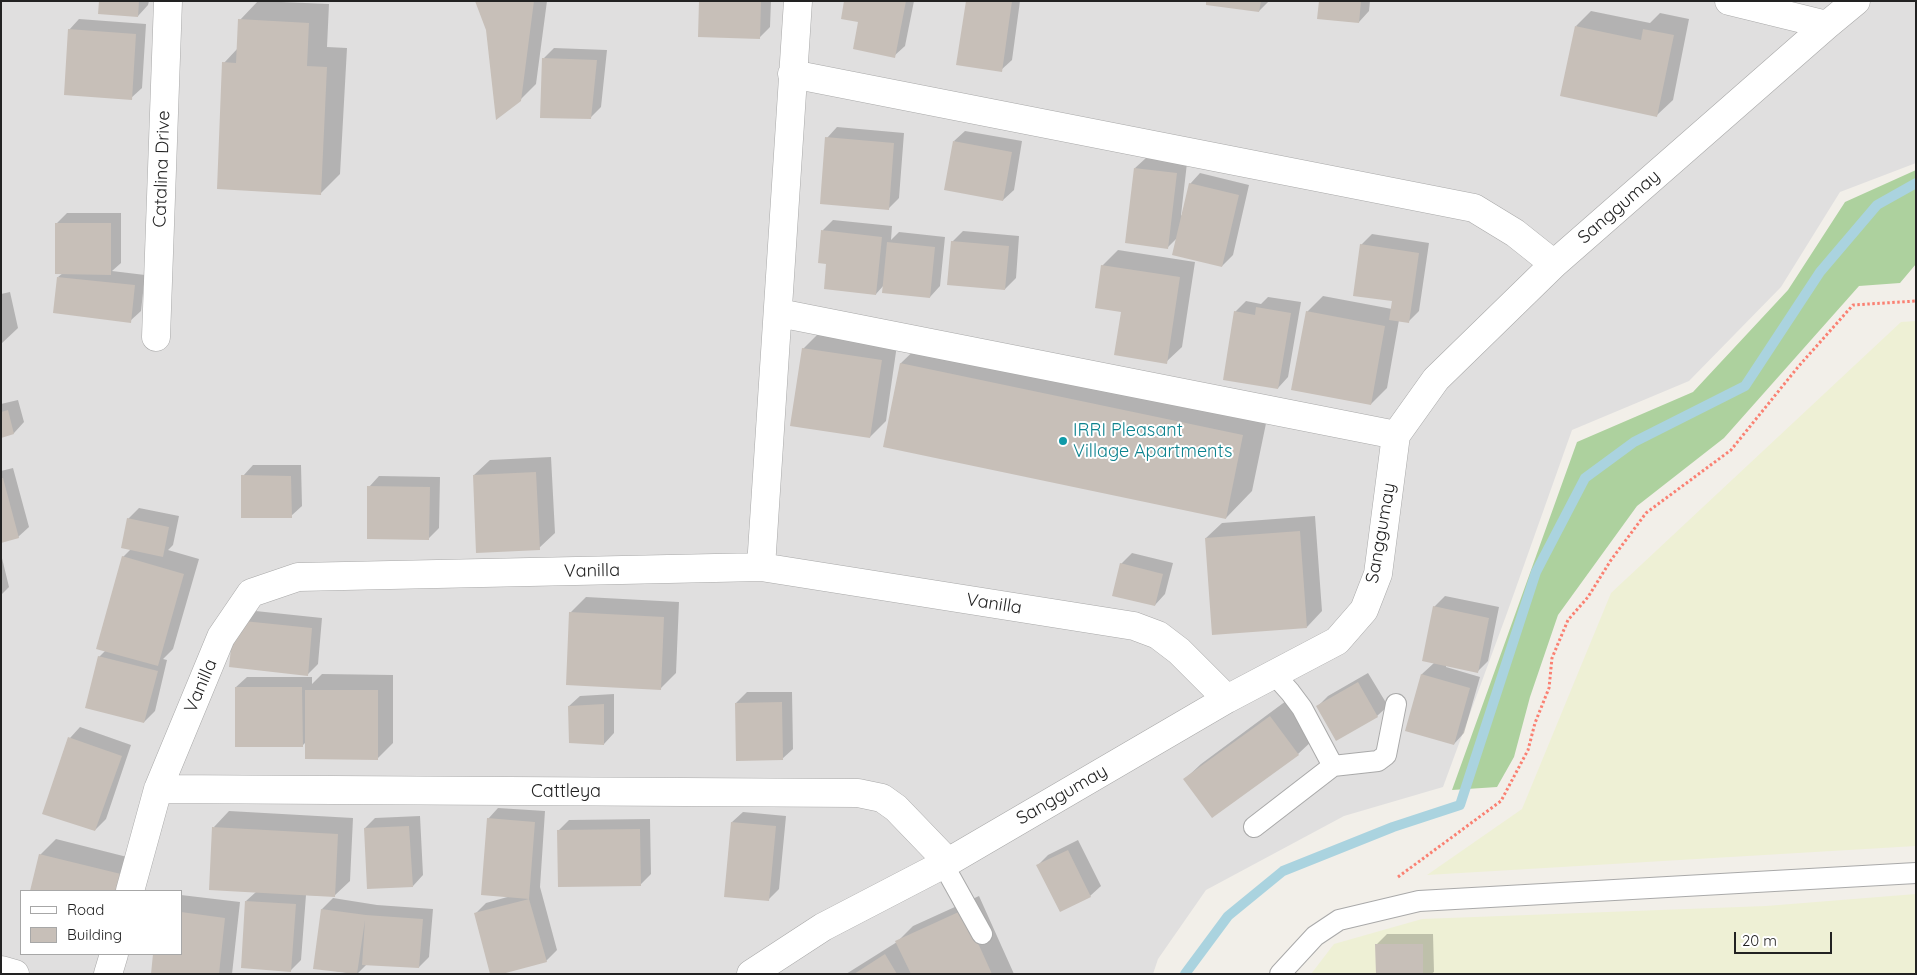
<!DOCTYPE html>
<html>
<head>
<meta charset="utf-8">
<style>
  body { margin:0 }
  #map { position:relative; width:1917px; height:975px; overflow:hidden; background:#f2efe9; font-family:Quicksand,sans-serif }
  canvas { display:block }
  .frame { position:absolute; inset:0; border:2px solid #222; pointer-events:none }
  .legend { position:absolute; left:20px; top:890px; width:162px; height:65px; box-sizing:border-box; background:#fff; border:1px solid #a7a7a7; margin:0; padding:6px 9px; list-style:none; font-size:15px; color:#222 }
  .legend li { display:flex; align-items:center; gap:10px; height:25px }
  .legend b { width:25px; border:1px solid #a7a7a7 }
  .scale { position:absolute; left:1734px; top:932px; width:98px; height:22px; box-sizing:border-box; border:2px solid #222; border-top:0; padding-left:6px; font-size:15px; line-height:18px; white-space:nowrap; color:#222; -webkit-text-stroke:4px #fff; paint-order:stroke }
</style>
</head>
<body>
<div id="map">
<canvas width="1917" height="975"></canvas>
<div class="frame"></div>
<ul class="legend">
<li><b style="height:6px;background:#fff"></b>Road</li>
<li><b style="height:14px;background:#c7bfb8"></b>Building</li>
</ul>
<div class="scale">20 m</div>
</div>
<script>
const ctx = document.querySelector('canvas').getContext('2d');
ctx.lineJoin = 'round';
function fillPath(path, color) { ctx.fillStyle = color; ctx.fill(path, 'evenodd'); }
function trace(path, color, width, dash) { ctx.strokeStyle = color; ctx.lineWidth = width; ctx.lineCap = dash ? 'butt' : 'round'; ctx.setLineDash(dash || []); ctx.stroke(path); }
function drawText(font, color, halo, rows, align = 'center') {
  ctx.font = font + ' Quicksand,sans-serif'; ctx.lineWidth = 4; ctx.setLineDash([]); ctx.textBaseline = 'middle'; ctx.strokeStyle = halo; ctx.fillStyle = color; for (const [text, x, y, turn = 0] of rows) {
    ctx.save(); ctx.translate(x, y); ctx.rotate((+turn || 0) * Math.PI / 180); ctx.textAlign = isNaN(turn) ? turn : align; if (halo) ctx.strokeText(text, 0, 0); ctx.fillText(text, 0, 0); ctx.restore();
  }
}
const residential = new Path2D(`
  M1 1H1916V163L1840 192 1781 287 1689 381 1572 430 1507 613 1443 787 1344 816 1206 890 1158 959 1153 974H1ZM21 891H181V954H21Z`);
const farmland = new Path2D(`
  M1916 321V846L1427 875 1522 809 1611 593 1901 322Z
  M1916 894V974H1311L1334 944 1422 919 1766 906Z`);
const forest = new Path2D(`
  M1916 170V264L1900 283 1859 286 1724 438 1637 506 1558 615 1530 697 1514 757 1497 787 1452 790 1577 442 1693 392 1788 290 1845 202Z`);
const shadow = new Path2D(`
  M100 1H149L148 5 138 16Z
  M258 1 329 4 327 47 347 48 340 174 320 194 224 63 238 48 240 20Z
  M476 1H547L536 84 520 100 487 29Z
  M701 1H771L770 27 759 38Z
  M846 1H914L905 46 894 56 860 21Z
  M967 1H1020L1012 60 1001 70Z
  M1208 1H1269L1259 11Z
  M1320 1H1370L1369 11 1359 22Z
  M1591 11 1650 23 1660 13 1689 19 1673 100 1657 115 1576 26Z
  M79 19 146 24 142 88 131 98 69 30Z
  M554 48 607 50 601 107 590 118 544 58Z
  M837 127 904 133 899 198 888 209 827 138Z
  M965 131 1022 141 1014 190 1003 200 954 141Z
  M1146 158 1187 163 1181 215 1182 216 1190 184 1200 173 1249 185 1233 255 1222 266 1177 238 1167 248 1135 168Z
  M67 213H121V263L112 271 145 275 141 311 130 321 58 277 63 273 57 223Z
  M833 220 892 226 891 240 899 232 945 237 940 286 930 297 884 285 876 294 828 263 823 230Z
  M963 231 1019 236 1016 278 1005 289 952 242Z
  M1372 234 1429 243 1419 311 1409 321 1399 320 1387 388 1371 404 1307 312 1323 296 1392 309 1394 300 1361 245Z
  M1118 250 1195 262 1182 347 1166 362 1102 266Z
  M10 292 18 328 1 344V294Z
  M1268 297 1301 302 1288 377 1278 388 1235 312 1246 301 1261 304Z
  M819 333 897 345 886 421 870 437 803 349Z
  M928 337 1269 409 1252 491 1226 518 884 446 901 363Z
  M18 400 24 422 14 433 1 436V404Z
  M551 457 555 533 539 548 474 475 490 460Z
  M253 465H301L302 506 291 516 243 476Z
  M13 468 29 527 18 537 1 542V471Z
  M379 476 440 477 439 528 429 538 369 487Z
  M139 508 179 516 173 545 168 550 199 559 173 649 163 659 167 660 155 711 144 722 99 657 106 650 123 557 131 549 128 519Z
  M1315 516 1322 611 1307 627 1206 538 1222 523Z
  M1132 553 1173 563 1165 594 1155 605 1121 564Z
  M1 554 9 587 1 595Z
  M1445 596 1499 607 1488 661 1477 672 1446 665V667L1480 677 1464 733 1454 744 1407 730 1422 674 1434 663V607Z
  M586 597 679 602 676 673 660 689 570 613Z
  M246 610 322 618 318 664 307 675 230 666Z
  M1368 673 1388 706 1377 716 1318 706 1328 696Z
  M322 674 393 675V743L377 759 306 742 302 746 236 687 247 677H312V684Z
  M747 692H792L793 749 782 759 736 703Z
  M614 694V733L604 744 569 706 580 696Z
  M1286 701 1314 739 1298 754 1185 779 1201 764Z
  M80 727 131 745 106 819 95 830 70 738Z
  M498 808 545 811 540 887 557 950 546 961 475 914 486 903 511 896 488 819Z
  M229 811 353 818 350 881 334 896 306 895 301 960 290 971 246 901 256 892 214 827Z
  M743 812 786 816 779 889 768 900 732 822Z
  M420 816 423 875 413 886 365 828 375 818Z
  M650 819 651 874 640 885 558 831 569 820Z
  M56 839 135 859 127 891H31L40 855Z
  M1078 840 1101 886 1090 896 1038 865 1048 855Z
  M181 895 240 902 232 974H152L155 954H181Z
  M979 896 1014 974H846L897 942 913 926Z
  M333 898 377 905 433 909 429 957 419 967 367 964 357 974 314 968 322 909Z
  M1387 934H1433L1434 972 1431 974H1377V944Z`);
const stream = new Path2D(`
  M1185 974 1228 916 1283 871 1393 827 1460 805 1536 572 1585 478 1634 442 1745 386 1820 272 1877 205 1916 183`);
const building = new Path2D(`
  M99 1H139L138 17 98 14Z
  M475 1H534L521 101 496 120 486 30Z
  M699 1H761L760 39 698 37Z
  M844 1H906L895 58 853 49 858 22 841 19Z
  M966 1H1012L1002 72 956 65Z
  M1206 1H1261L1259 12 1206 5Z
  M1319 1H1361L1359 23 1317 19Z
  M238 19 309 23 307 66 327 67 321 195 217 189 222 62 236 63Z
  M1575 26 1641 40 1643 29 1674 35 1657 117 1560 96Z
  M68 29 136 34 132 100 64 95Z
  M542 58 597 60 591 119 540 118Z
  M825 137 894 143 889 210 820 204Z
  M953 141 1012 152 1003 201 944 190Z
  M1134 168 1177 173 1168 249 1125 243Z
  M1189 183 1239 195 1222 267 1172 255Z
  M55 223H111V275L55 274Z
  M821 230 882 237 876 295 824 289 826 264 818 263Z
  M951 241 1009 246 1005 290 947 285Z
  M887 242 935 247 930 298 882 293Z
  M1360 244 1419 253 1409 323 1389 320 1392 301 1353 296Z
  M1101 265 1180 277 1167 364 1114 355 1121 312 1095 308Z
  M57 277 135 285 131 323 53 313Z
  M1256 307 1291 313 1278 389 1223 380 1234 311 1255 315Z
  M1306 311 1385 326 1371 405 1291 390Z
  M802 348 882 360 870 438 790 426Z
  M900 363 1243 435 1226 519 883 447Z
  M8 410 14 434 1 438V412Z
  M536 472 540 550 476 553 473 475Z
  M241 475 291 476 292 518H241Z
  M1 478H3L19 538 1 543Z
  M367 486 430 487 429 540 367 539Z
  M127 518 169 527 163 557 121 548Z
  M1300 531 1307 628 1212 635 1205 538Z
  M122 556 184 574 158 666 96 649Z
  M1120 563 1163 574 1155 606 1112 596Z
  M1433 606 1489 618 1478 673 1422 661Z
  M569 612 664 617 661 690 566 685Z
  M234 620 312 628 308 676 229 667Z
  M98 656 158 671 144 723 85 708Z
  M1421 674 1470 688 1454 745 1405 731Z
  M1358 682 1378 717 1336 741 1316 706Z
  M235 687H302L303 747H235Z
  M305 690H378V760L305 759Z
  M782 702 783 760 736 761 735 703Z
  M604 704V745L569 743 568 706Z
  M1270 716 1299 755 1212 818 1183 779Z
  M68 737 122 756 95 831 42 814Z
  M487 818 535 822 529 899 481 895Z
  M731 822 776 826 769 901 724 897Z
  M409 826 413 887 367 889 364 828Z
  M212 827 338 834 335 897 209 890Z
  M640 829 641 886 558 887 557 830Z
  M1068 850 1091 897 1060 912 1036 865Z
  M39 854 121 874 116 891H30Z
  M529 899 547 962 502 974H490L474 913Z
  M245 901 296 904 291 972 241 968Z
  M321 909 366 915 423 919 419 968 362 965 365 920 357 974 313 969Z
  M963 910 992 974H911L895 941Z
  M181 912 225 918 219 974H151L153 954H181Z
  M1375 944H1423V974H1376Z
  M885 954 897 974H854Z`);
const path = new Path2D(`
  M1398 877 1501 801 1528 750 1535 723 1549 688 1552 658 1568 620 1588 597 1611 560 1646 513 1731 450 1798 367 1853 305 1916 301`);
const service = new Path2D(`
  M1274 674 1290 692 1302 708 1333 766 1378 761 1386 755 1396 704
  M1254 827 1333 766
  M943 864 982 934
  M1280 974 1315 936 1339 920 1419 901 1916 873`);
const minor = new Path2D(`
  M1729 1 1827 25
  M792 74 1474 208 1515 233 1554 264
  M779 313 1396 435
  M156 337 168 1
  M761 567 798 1
  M158 789 858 793 882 798 896 808 948 862
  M130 891 158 789 221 637 251 593 298 577 761 567 1134 626 1158 635 1179 651 1227 699
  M1 970 15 974
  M108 974 114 954
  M751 974 823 927 948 862 1227 699 1337 641 1364 610 1378 574 1396 435 1436 379 1554 264 1827 25 1856 1`);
const markers = [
  [1063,441,5,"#0f9aa8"]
];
const streetNames = [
  ["Catalina Drive",162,169,-88],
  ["Sanggumay",1619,207,-41],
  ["Sanggumay",1381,533,-80],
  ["Vanilla",592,571,-1],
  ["Vanilla",994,604,9],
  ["Vanilla",201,686,-67],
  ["Cattleya",566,792],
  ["Sanggumay",1062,795,-30]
];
const cultureNames = [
  ["IRRI Pleasant",1073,431],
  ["Village Apartments",1073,452]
];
fillPath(residential, '#e0dfdf');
fillPath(farmland, '#eef0d5');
fillPath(forest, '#add19e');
fillPath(shadow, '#0003');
trace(stream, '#aad3df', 10);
fillPath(building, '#c7bfb8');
trace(service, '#a9a9a9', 22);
trace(minor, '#a9a9a9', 29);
trace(path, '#fa8072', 3, [2.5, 2.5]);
trace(service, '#fff', 20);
trace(minor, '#fff', 28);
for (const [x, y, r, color] of markers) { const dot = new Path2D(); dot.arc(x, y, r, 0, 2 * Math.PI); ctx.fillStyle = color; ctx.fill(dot); trace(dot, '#fff', 2); }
drawText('18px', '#222', '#fff', streetNames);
drawText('18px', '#0d838f', '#fff', cultureNames, 'left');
</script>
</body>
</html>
